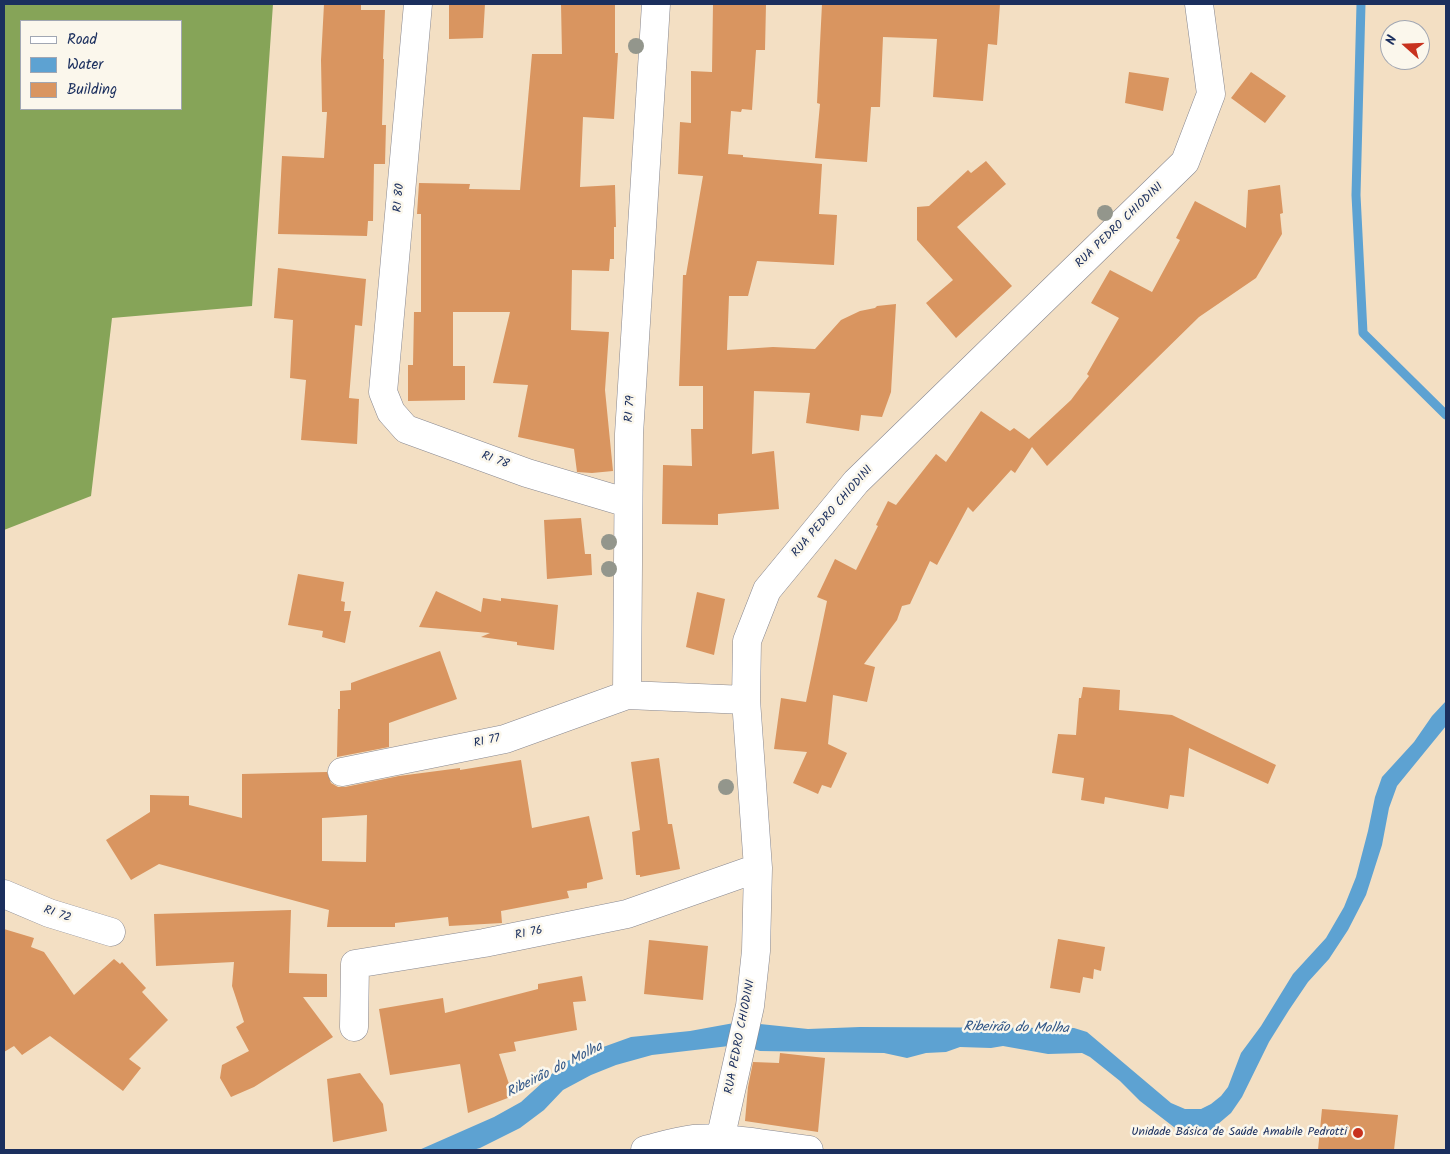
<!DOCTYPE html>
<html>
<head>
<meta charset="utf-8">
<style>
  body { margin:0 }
  #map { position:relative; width:1450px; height:1154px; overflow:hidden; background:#f3dfc3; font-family:Kalam,sans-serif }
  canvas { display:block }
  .frame { position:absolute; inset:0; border:5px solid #1b2f5e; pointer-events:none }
  .legend { position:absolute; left:20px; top:20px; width:162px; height:90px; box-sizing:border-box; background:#fbf7ec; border:1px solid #a1a7b3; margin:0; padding:6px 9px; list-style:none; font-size:15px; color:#1b2f5e }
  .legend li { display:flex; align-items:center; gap:10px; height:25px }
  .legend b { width:25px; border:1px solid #a1a7b3 }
  .north { position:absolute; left:1380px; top:20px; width:50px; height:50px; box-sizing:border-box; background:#fbf7ec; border:1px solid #a1a7b3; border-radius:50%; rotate:290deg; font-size:14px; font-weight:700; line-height:20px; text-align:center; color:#1b2f5e }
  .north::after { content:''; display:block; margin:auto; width:18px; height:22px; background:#c8321e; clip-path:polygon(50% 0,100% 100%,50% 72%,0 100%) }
</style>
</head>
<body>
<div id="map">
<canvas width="1450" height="1154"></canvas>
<div class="frame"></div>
<ul class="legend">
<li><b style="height:6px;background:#fff"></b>Road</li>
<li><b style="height:14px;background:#5da2d2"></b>Water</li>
<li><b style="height:14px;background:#d99560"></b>Building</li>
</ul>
<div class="north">N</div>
</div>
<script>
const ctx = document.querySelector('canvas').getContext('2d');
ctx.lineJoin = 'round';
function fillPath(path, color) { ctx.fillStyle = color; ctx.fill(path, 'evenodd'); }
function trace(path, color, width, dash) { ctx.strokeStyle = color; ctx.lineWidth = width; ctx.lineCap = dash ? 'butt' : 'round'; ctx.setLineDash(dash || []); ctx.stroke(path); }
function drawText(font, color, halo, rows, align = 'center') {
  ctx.font = font + ' Kalam,sans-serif'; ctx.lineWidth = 5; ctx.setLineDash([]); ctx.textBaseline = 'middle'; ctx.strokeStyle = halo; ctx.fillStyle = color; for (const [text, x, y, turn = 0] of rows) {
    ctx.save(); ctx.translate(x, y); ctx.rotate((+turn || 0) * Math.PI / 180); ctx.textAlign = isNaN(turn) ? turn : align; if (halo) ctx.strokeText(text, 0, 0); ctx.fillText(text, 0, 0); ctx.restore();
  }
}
const forest = new Path2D(`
  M4 4H273L252 306 112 318 91 496 4 530ZM21 21H181V109H21Z`);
const water = new Path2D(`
  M1446 701V726L1397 786 1389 808 1382 845 1366 895 1348 930 1329 959 1308 982 1289 1010 1269 1042 1242 1097 1231 1113 1211 1130 1196 1135 1179 1131 1140 1101 1120 1081 1090 1057 1082 1053 1048 1054 1003 1046 991 1048 960 1047 946 1052 926 1053 907 1058 884 1053 760 1051 754 1049 760 1024 808 1029 860 1027 1074 1028 1087 1032 1171 1103 1185 1109H1201L1211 1104 1221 1096 1228 1087 1241 1053 1261 1026 1293 974 1326 938 1344 907 1356 877 1368 831 1375 797 1382 777 1414 742 1432 716Z
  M734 1023 729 1046 652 1055 616 1065 591 1075 563 1090 544 1110 520 1128 480 1148 473 1150H419L494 1117 521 1102 565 1062 581 1055 631 1037 690 1031Z`);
const stream = new Path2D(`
  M1361 4 1356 195 1363 333 1446 415`);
const building = new Path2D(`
  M324 4H361V10H385L383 59H384L382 125H386L385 164H374L373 221H368L367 236 278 234 282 156 324 158 327 112H322L321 60Z
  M449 4H485L483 38 449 39Z
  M561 4H615V53H618L614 119 583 117 580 187 615 185 616 227H614V259H610L609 271 572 270 571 330 609 332 605 390 613 471 592 473 577 472 574 449 518 437 528 385 493 383 510 312H453V366H465V400L408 401V365H413L414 312H421V214H417L419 183 470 184 469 189 520 190 532 54H562Z
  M713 4H766L765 50H756L752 110 742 109 741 112 731 111 728 154 743 155V157L822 164 819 214 837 215 834 265 757 261 748 296H729L727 350 773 347 815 349 841 320 860 311 875 308 877 306 896 304 891 392 882 417 861 415 859 431 806 423 810 393 754 391 752 454 774 451 779 509 718 514V525L662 524 663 465 692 466 691 429H703V386H679L683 275H686L703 176 678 174 680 122 691 123V71L712 72Z
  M822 4H1000L997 45 988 44 983 101 933 97 937 39 883 37 880 107H871L867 162 815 158 820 104 817 103Z
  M1129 72 1169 78 1163 111 1125 103Z
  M1251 72 1286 96 1265 123 1231 98Z
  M986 161 1006 184 957 227 1012 286 956 338 926 303 953 280 917 240V207L929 206 968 170 971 173Z
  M1280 185 1283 213 1280 214 1282 234 1256 278 1199 317 1047 466 1032 447 1015 473 1011 470 973 512 968 507 937 565 930 561 910 604 902 606 897 620 864 664 875 667 867 702 833 695 828 744 847 753 831 788 822 785 818 794 793 783 807 752 774 749 781 698 806 702 827 601 817 597 835 559 856 570 878 526 876 525 888 501 896 505 936 454 946 462 981 411 1010 431 1014 428 1029 439 1071 400 1089 376 1087 374 1119 318 1091 303 1110 270 1152 292 1180 240 1176 238 1195 201 1246 228 1248 190Z
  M278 268 366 279 362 326 355 325 349 398 359 399 357 444 301 440 306 380 290 378 293 320 274 318Z
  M581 518 585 554H591L592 575 547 579 544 520Z
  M298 574 344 582 341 601 345 602 344 611H351L345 643 322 637 323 631 288 625Z
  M436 591 481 612 483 598 501 601V598L558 605 554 650 517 645V642L481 637 490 633 419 627Z
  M697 592 725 599 714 655 686 647Z
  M440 651 457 699 389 723V747L337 757 338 709H340V691L351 690V683Z
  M1083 687 1120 690 1119 710 1172 715 1276 765 1268 784 1189 748 1184 797 1170 795 1168 809 1105 797 1104 804 1081 800 1084 778 1052 773 1058 734 1076 735 1079 698H1081Z
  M659 758 668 824H672L680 869 640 877V875H636L632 832 640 830 631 762Z
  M521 760 532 828 589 816 603 879 587 883V888L567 891 569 898 501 911 502 923 449 926 448 917 395 923V927H327L329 910 159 864 131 880 106 840 150 812V795L189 796V805L242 818V774L327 772 331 783 338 787H345L399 776 460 768V770ZM367 815 366 862 322 861V818Z
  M291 910 289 973 327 974V997H303L333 1037 254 1087 231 1097 220 1078 222 1065 249 1051 236 1027 244 1022 232 986 234 962 156 966 154 914Z
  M4 929 34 938 31 947 44 952 74 995 114 959 120 964 122 962 146 988 142 992 168 1020 129 1059 141 1068 123 1091 50 1036 22 1055 14 1046 4 1052Z
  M1058 939 1105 947 1101 971 1094 969 1093 979 1083 977 1080 993 1050 988Z
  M649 940 708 946 703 1000 644 994Z
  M582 976 586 1001 573 1002 577 1030 514 1042 516 1051 499 1054 513 1096 468 1113 460 1064 390 1075 379 1009 443 998 445 1013 538 989V984Z
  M780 1053 825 1058 818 1132 745 1121 748 1087 753 1062 779 1063Z
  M360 1073 383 1104 387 1131 333 1142 327 1079Z
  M1322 1109 1398 1115 1394 1150H1318Z`);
const minor = new Path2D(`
  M418 4 383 392 391 412 406 429 527 473 628 503
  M656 4 629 434 627 695 746 700
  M342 772 505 739 627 695
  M4 894 49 913 111 932
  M354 1027 355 964 484 943 627 914 758 868
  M720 1140 750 1006 756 951 758 868 746 700 747 641 767 590 856 482 1185 162 1211 94 1199 4
  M645 1150C661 1146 677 1141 694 1139 729 1136 773 1146 809 1150`);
const trees = [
  [636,46],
  [1105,213],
  [609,542],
  [609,569],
  [726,787]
];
const markers = [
  [1358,1133,6,"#c8321e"]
];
const streetNames = [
  ["RI 80",400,198,-85],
  ["RUA PEDRO CHIODINI",1120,226,-44],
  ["RI 79",631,409,-86],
  ["RI 78",495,461,20],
  ["RUA PEDRO CHIODINI",833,512,-49],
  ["RI 77",487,742,-12],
  ["RI 72",57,915,19],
  ["RI 76",529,934,-12],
  ["RUA PEDRO CHIODINI",741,1037,-79]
];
const poiNames = [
  ["Unidade Básica de Saúde Amabile Pedrotti",1347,1133]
];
const waterNames = [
  ["Ribeirão do Molha",1016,1029,1],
  ["Ribeirão do Molha",555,1071,-27]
];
fillPath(forest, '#86a458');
fillPath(water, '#5da2d2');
trace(stream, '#5da2d2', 9);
fillPath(building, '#d99560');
trace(minor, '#878790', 29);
trace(minor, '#fff', 28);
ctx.fillStyle = '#93968c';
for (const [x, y] of trees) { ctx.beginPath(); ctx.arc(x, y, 8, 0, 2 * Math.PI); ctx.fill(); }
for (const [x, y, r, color] of markers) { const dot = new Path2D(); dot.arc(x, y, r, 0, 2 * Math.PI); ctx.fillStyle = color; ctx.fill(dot); trace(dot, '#fbf7ec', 2); }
drawText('12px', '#1b2f5e', '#fbf7ec', streetNames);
drawText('12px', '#1b2f5e', '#fbf7ec', poiNames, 'right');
drawText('italic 14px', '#325787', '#fbf7ec', waterNames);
</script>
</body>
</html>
